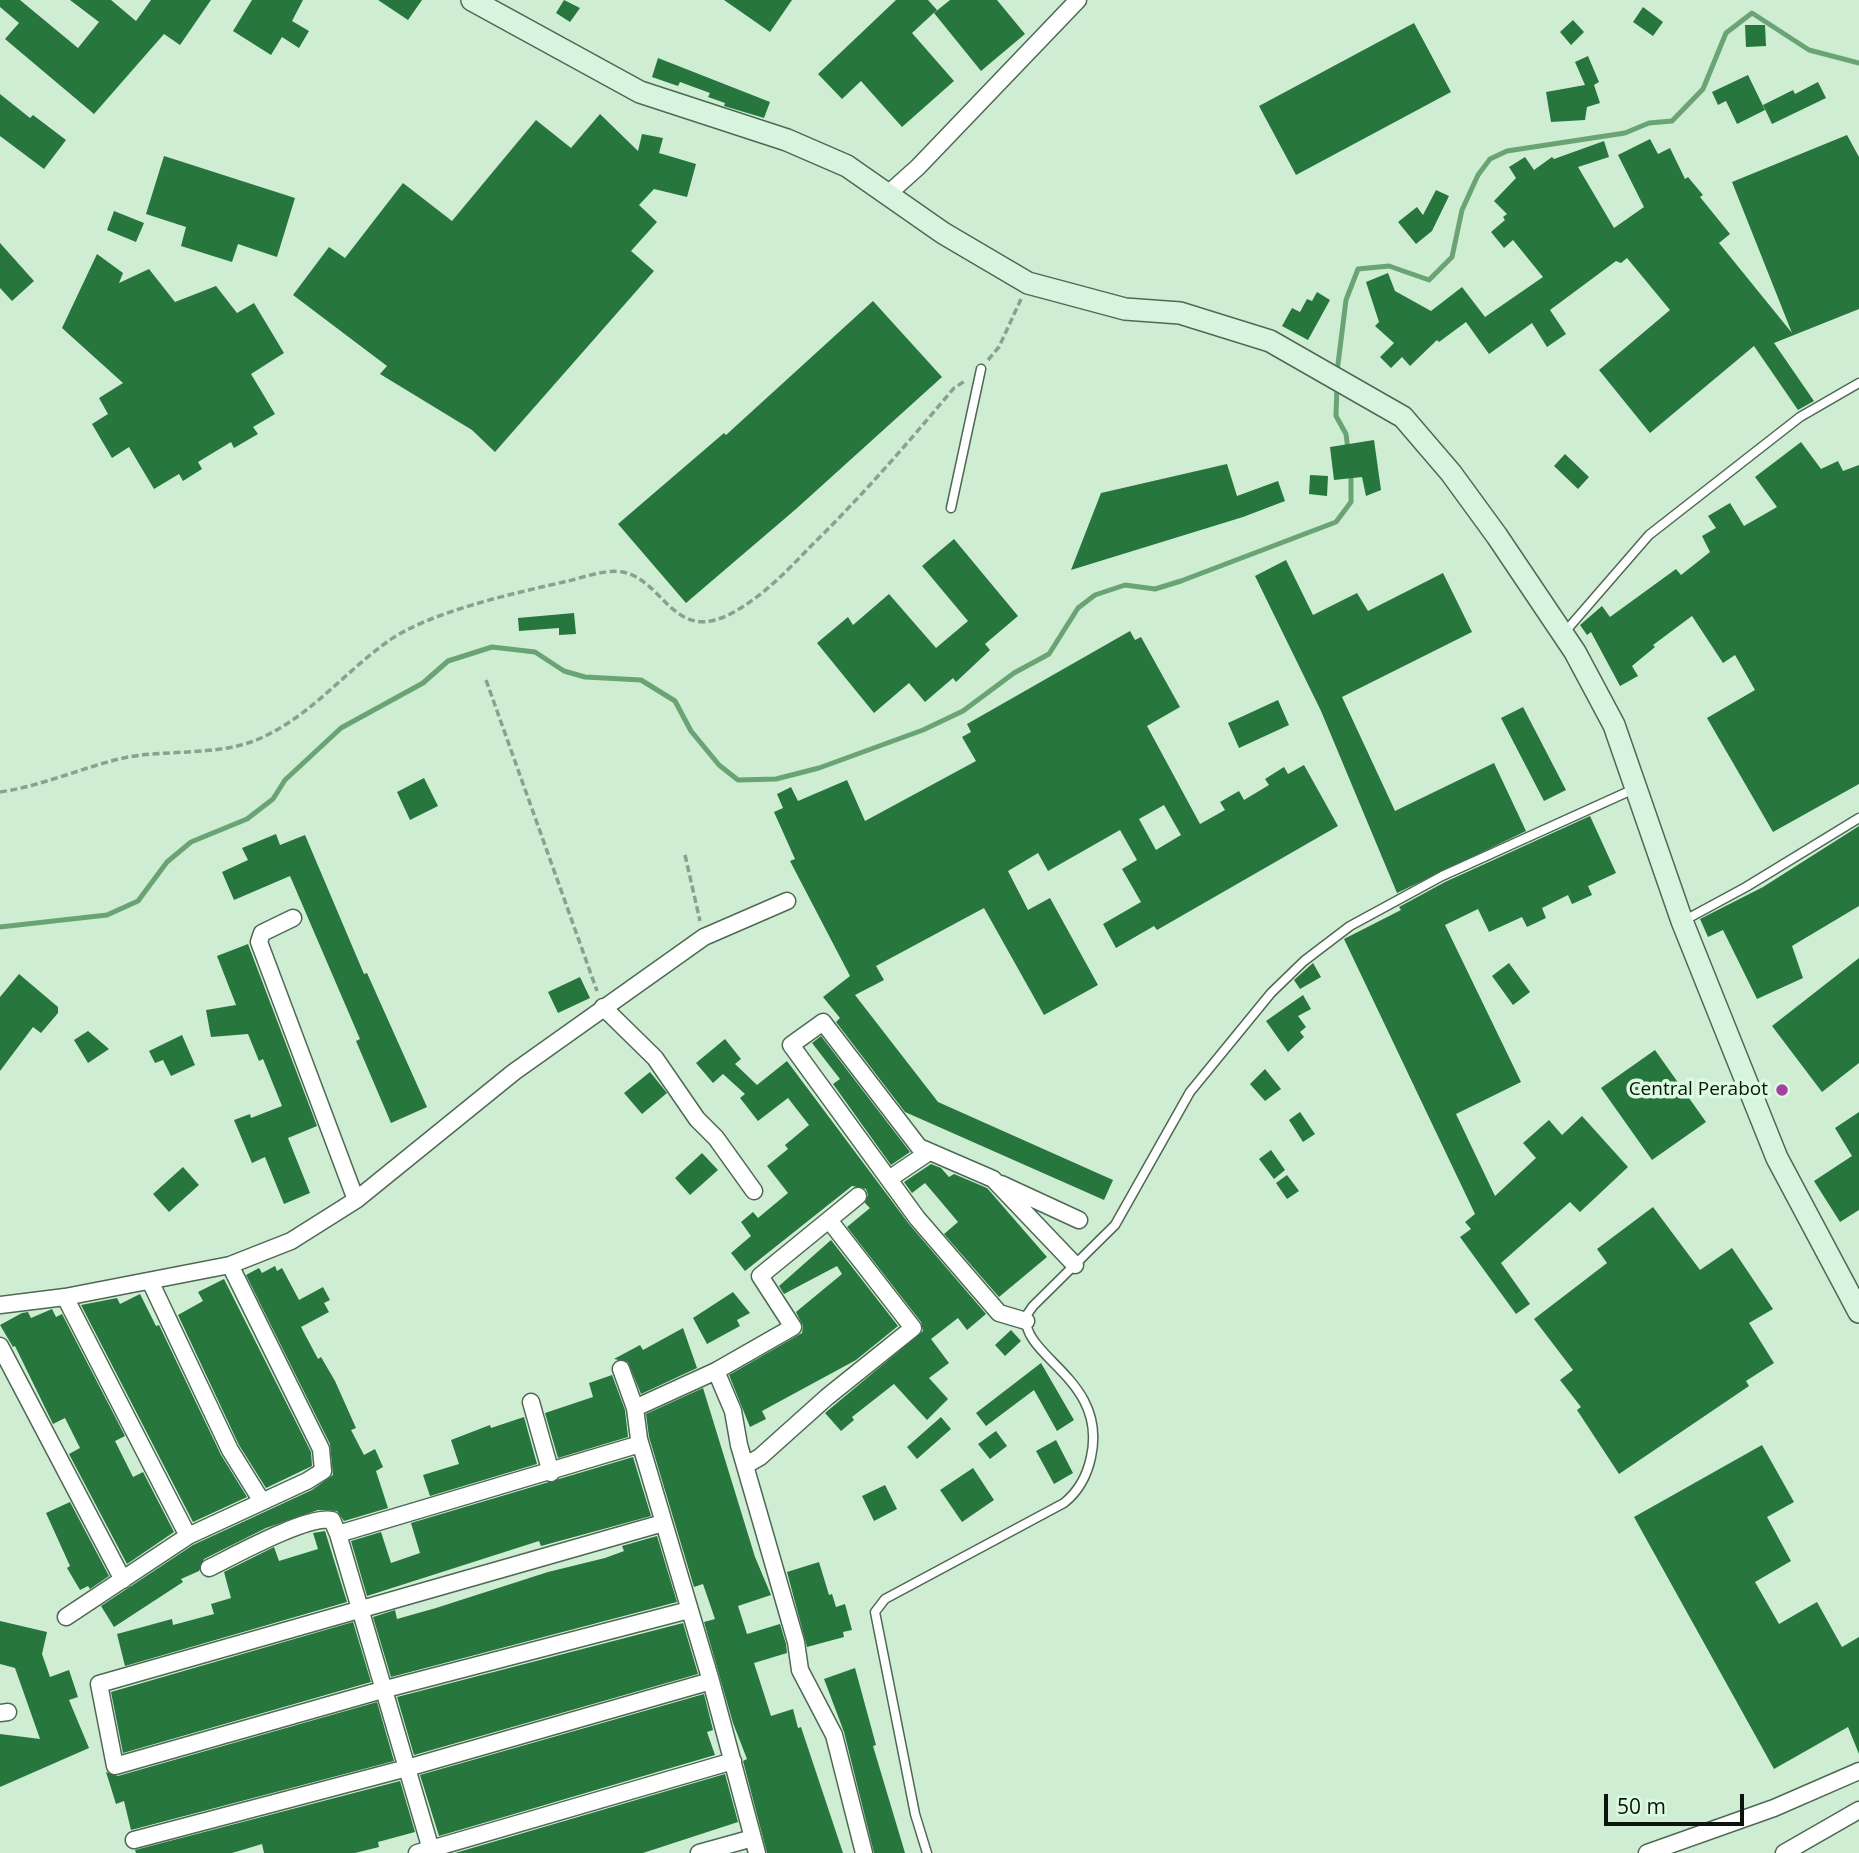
<!DOCTYPE html>
<html>
<head>
<meta charset="utf-8">
<style>
  body { margin:0 }
  #map { position:relative; width:1859px; height:1853px; overflow:hidden; background:#cfedd3; font-family:"Open Sans",sans-serif }
  canvas { display:block }
  .scale { position:absolute; left:1604px; top:1794px; width:140px; height:32px; box-sizing:border-box; border:4px solid #0b150d; border-top:0; padding-left:9px; font-size:21px; line-height:24px; white-space:nowrap; color:#0b150d; -webkit-text-stroke:5px #dcfae0; paint-order:stroke }
</style>
</head>
<body>
<div id="map">
<canvas width="1859" height="1853"></canvas>
<div class="scale">50 m</div>
</div>
<script>
const ctx = document.querySelector('canvas').getContext('2d');
ctx.lineJoin = 'round';
function trace(path, color, width, dash) { ctx.strokeStyle = color; ctx.lineWidth = width; ctx.lineCap = dash ? 'butt' : 'round'; ctx.setLineDash(dash || []); ctx.stroke(path); }
function fillPath(path, color) { ctx.fillStyle = color; ctx.fill(path, 'evenodd'); }
function drawText(font, color, halo, rows, align = 'center') {
  ctx.font = font + ' "Open Sans",sans-serif'; ctx.lineWidth = 7; ctx.setLineDash([]); ctx.textBaseline = 'middle'; ctx.strokeStyle = halo; ctx.fillStyle = color; for (const [text, x, y, turn = 0] of rows) {
    ctx.save(); ctx.translate(x, y); ctx.rotate((+turn || 0) * Math.PI / 180); ctx.textAlign = isNaN(turn) ? turn : align; if (halo) ctx.strokeText(text, 0, 0); ctx.fillText(text, 0, 0); ctx.restore();
  }
}
const stream = new Path2D(`
  M1337 372 1346 300 1358 269 1389 266 1429 280 1452 257 1462 210 1478 175 1490 159 1507 151 1625 133 1649 123 1672 121 1703 89 1726 33 1752 13 1809 50 1859 63
  M1337 385 1336 416 1346 434 1348 450
  M0 927 107 915 138 901 167 862 191 842 247 819 273 799 285 780 341 728 423 683 448 661 492 647 535 652 564 671 585 677 641 680 675 701 691 731 719 765 738 780 776 779 819 768 923 730 963 711 1014 673 1049 654 1078 608 1095 595 1125 585 1155 589 1181 581 1336 522 1351 502V473`);
const building = new Path2D(`
  M0 0H20L78 48 99 22 70 0H111L136 21 151 0H211L180 45 164 34 94 114 5 39 19 23 0 7Z
  M252 0H303L292 21 309 31 299 48 282 37 271 55 233 31Z
  M378 0H422L408 20Z
  M564 0 580 8 570 22 556 13Z
  M724 0H792L770 32Z
  M896 0H928L937 10 912 33 954 81 902 127 861 81 842 99 818 74Z
  M950 0H997L1025 34 981 71 934 13Z
  M1643 7 1663 22 1653 36 1633 22Z
  M1573 20 1584 32 1571 45 1560 32Z
  M1414 23 1451 92 1296 175 1259 106Z
  M1745 25H1765L1766 46 1746 47Z
  M1588 56 1599 82 1594 85 1600 103 1587 107 1585 120 1551 122 1546 92 1585 85 1575 62Z
  M658 58 770 102 764 118 724 106 725 103 708 97 710 93 680 82 678 86 652 77Z
  M1748 75 1765 110 1737 124 1726 101 1718 105 1712 92Z
  M1818 82 1826 98 1772 124 1763 105 1793 90 1795 94Z
  M0 94 30 118 33 115 66 140 44 169 0 136Z
  M600 114 638 151 642 134 663 138 659 153 696 164 687 197 654 189 639 205 657 222 631 251 654 271 495 452 472 430 380 374 387 366 293 295 329 247 345 258 403 183 452 221 536 120 571 148Z
  M1847 135 1859 157V309L1774 343 1814 401 1798 410 1754 346 1650 433 1599 370 1670 310 1627 258 1621 263 1616 261 1550 310 1566 334 1547 347 1532 323 1489 354 1466 322 1439 342 1437 340 1410 366 1402 357 1391 368 1380 357 1394 343 1375 326 1379 322 1366 282 1388 273 1395 291 1431 311 1462 287 1485 317 1543 277 1513 240 1504 248 1491 232 1505 220 1503 217 1507 214 1494 201 1516 178 1509 167 1525 157 1534 170 1552 157 1554 159 1604 141 1609 157 1578 167 1614 228 1644 207 1618 155 1650 139 1658 154 1670 148 1685 179 1688 177 1703 195 1700 197 1730 234 1719 243 1792 333 1732 182Z
  M164 156 295 198 277 257 238 244 232 262 181 246 186 227 146 214Z
  M1436 190 1449 196 1432 231 1416 244 1398 222 1417 207 1423 215Z
  M114 211 144 223 136 242 107 230Z
  M0 243 34 281 12 301 0 288Z
  M97 254 123 273 119 283 149 269 175 302 216 286 237 313 254 303 284 353 251 374 275 414 253 427 258 434 234 448 231 442 198 462 202 469 183 481 179 474 154 489 129 447 112 458 92 424 108 414 99 398 123 383 62 328Z
  M1317 292 1330 300 1308 340 1282 326 1292 308 1300 312 1307 299 1312 301Z
  M873 301 942 377 796 509 686 603 618 524 724 433 726 435Z
  M1374 440 1381 490 1366 496 1362 477 1334 480 1330 447Z
  M1801 442 1821 469 1838 461 1843 471 1859 465V784L1773 832 1707 718 1755 690 1735 655 1723 663 1692 616 1653 645 1655 647 1632 666 1638 676 1620 686 1591 632 1587 635 1580 625 1602 606 1610 617 1676 569 1681 575 1710 552 1702 536 1716 528 1708 516 1730 503 1744 526 1777 507 1755 477Z
  M1565 454 1589 477 1578 489 1554 466Z
  M1227 464 1237 496 1278 481 1285 501 1243 517 1071 570 1101 493Z
  M1310 475 1328 476 1327 496 1309 494Z
  M954 539 1018 616 985 644 990 650 956 682 953 678 925 702 909 683 874 713 817 643 848 617 853 625 889 594 936 648 968 621 922 566Z
  M1286 560 1313 615 1357 593 1368 611 1443 573 1472 632 1342 697 1395 811 1494 763 1526 831 1397 893 1321 711 1255 576Z
  M574 613 576 634 559 635V628L519 631 518 618Z
  M1130 631 1135 640 1141 637 1180 707 1147 726 1200 824 1225 810 1220 802 1239 791 1244 800 1269 785 1265 779 1284 767 1288 774 1304 765 1338 826 1157 930 1154 926 1116 948 1103 924 1141 902 1122 869 1137 860 1120 830 1048 871 1038 853 1008 871 1028 910 1050 898 1098 985 1044 1015 984 908 876 966 884 980 855 995 938 1102 1113 1180 1104 1200 905 1112 836 1022 840 1018 823 997 850 976 790 861 795 859 774 812 783 808 777 794 791 787 798 801 847 780 865 821 976 761 962 737 971 732 967 724ZM1164 805 1181 835 1156 850 1139 819Z
  M1278 700 1289 725 1239 748 1228 723Z
  M1523 707 1566 790 1544 801 1501 718Z
  M424 778 438 806 410 820 397 792Z
  M1590 816 1616 873 1588 886 1592 895 1572 904 1568 895 1542 908 1546 918 1527 927 1522 917 1489 932 1478 909 1445 925 1521 1082 1456 1114 1495 1196 1536 1158 1523 1143 1549 1120 1562 1135 1582 1116 1628 1167 1580 1212 1570 1202 1501 1263 1530 1304 1516 1314 1460 1237 1471 1229 1465 1222 1475 1214 1344 939 1401 910 1399 907 1445 882Z
  M1859 826V906L1792 946 1803 978 1757 999 1723 930 1708 937 1700 919 1763 887Z
  M276 834 280 845 305 835 364 974 367 973 427 1107 391 1123 356 1041 360 1039 290 876 234 900 222 872 248 860 242 848Z
  M248 944 317 1126 288 1138 310 1193 284 1204 265 1157 252 1163 234 1120 250 1114 251 1118 282 1106 263 1059 259 1061 248 1034 211 1037 206 1010 236 1005 217 956Z
  M1859 958V1063L1822 1092 1772 1026Z
  M1313 963 1321 977 1300 989 1294 980Z
  M1509 963 1530 992 1513 1005 1492 976Z
  M19 974 58 1007V1013L41 1033 33 1027 0 1071V997Z
  M580 977 590 998 558 1013 548 992Z
  M1303 995 1311 1009 1298 1016 1306 1027 1300 1032 1304 1037 1288 1052 1266 1021Z
  M88 1031 109 1049 88 1063 74 1040Z
  M182 1035 195 1065 171 1076 163 1060 155 1063 149 1051Z
  M821 1036 910 1152 891 1165 833 1084 840 1079 812 1043Z
  M725 1039 741 1059 735 1064 757 1085 787 1061 909 1224 986 1314 967 1330 958 1318 931 1339 949 1363 929 1378 948 1399 927 1420 894 1384 852 1417 854 1420 841 1431 825 1413 923 1331 921 1322 847 1227 870 1208 865 1203 868 1195 866 1189 852 1186 745 1271 731 1253 751 1236 741 1222 753 1212 758 1218 788 1193 767 1166 788 1149 785 1145 809 1125 788 1098 758 1121 740 1098 745 1094 723 1074 713 1083 696 1063Z
  M1655 1050 1706 1122 1652 1160 1601 1088Z
  M1265 1069 1281 1089 1265 1101 1250 1084Z
  M650 1072 667 1093 642 1114 624 1093Z
  M1300 1112 1315 1134 1303 1142 1289 1120Z
  M1859 1112V1210L1840 1222 1814 1181 1852 1156 1835 1128Z
  M1271 1150 1285 1170 1274 1179 1259 1159Z
  M702 1153 718 1170 690 1195 675 1178Z
  M931 1164 941 1168 949 1177 954 1174 987 1188 1047 1257 999 1297 944 1234 958 1222 937 1197 925 1183 912 1193 904 1182Z
  M183 1167 199 1185 169 1212 153 1194Z
  M1287 1175 1299 1191 1287 1199 1276 1183Z
  M1653 1207 1700 1270 1732 1248 1773 1309 1749 1323 1774 1363 1746 1381 1749 1386 1619 1474 1577 1410 1581 1407 1560 1380 1573 1370 1534 1319 1607 1263 1597 1249Z
  M831 1240 898 1326 856 1360 762 1411 766 1419 750 1427 729 1375 802 1333 803 1326 796 1312 842 1274 837 1266 784 1294 779 1286Z
  M275 1266 277 1271 282 1268 299 1300 323 1287 330 1300 324 1303 329 1312 301 1327 318 1359 321 1357 335 1381 356 1428 351 1430 364 1455 375 1449 383 1467 376 1471 388 1508 344 1521 337 1511 318 1510 266 1528 204 1559 199 1571 181 1579 183 1582 114 1627 101 1606 193 1545 312 1490 333 1475 330 1444 246 1275 259 1268 262 1273Z
  M224 1279 311 1452 312 1466 266 1488 239 1445 178 1315 203 1301 198 1292Z
  M733 1292 750 1313 737 1320 740 1326 707 1344 693 1318Z
  M140 1294 156 1326 159 1325 221 1455 247 1497 193 1522 81 1305 117 1298 120 1304Z
  M52 1309 56 1317 62 1314 125 1436 115 1441 133 1477 143 1472 174 1532 127 1564 69 1454 80 1448 65 1418 53 1424 15 1346 13 1347 0 1325 22 1313 28 1312 31 1318Z
  M683 1328 697 1368 641 1394 628 1362 614 1359 640 1345 643 1350Z
  M1011 1330 1021 1341 1005 1356 995 1345Z
  M1041 1363 1074 1420 1057 1431 1034 1390 986 1426 976 1413Z
  M612 1375 625 1410 628 1437 558 1458 545 1413 593 1397 589 1383Z
  M703 1388 755 1557 771 1595 738 1606 747 1634 780 1624 786 1644 787 1653 754 1663 771 1716 793 1709 798 1728 801 1727 843 1853H767L743 1761 747 1759 733 1723 704 1622 715 1619 703 1584 694 1587 649 1437 646 1414Z
  M524 1417 537 1464 430 1496 423 1475 459 1464 451 1440 490 1425 491 1428Z
  M941 1417 951 1429 917 1459 907 1447Z
  M996 1431 1007 1446 990 1459 978 1444Z
  M1056 1440 1073 1473 1054 1484 1036 1451Z
  M1762 1445 1794 1502 1767 1517 1791 1561 1755 1582 1779 1624 1817 1602 1842 1647 1859 1637V1754L1848 1727 1774 1769 1634 1517Z
  M633 1457 651 1516 541 1546 539 1541 367 1596 351 1541 381 1532 391 1563 420 1553 411 1523Z
  M973 1468 994 1500 962 1522 940 1490Z
  M885 1485 897 1509 874 1521 862 1496Z
  M70 1502 109 1576 90 1589 88 1586 80 1590 67 1568 70 1566 46 1513Z
  M325 1531 347 1602 125 1666 117 1634 172 1619 173 1625 214 1614 211 1604 231 1598 224 1572 274 1547 279 1561 318 1549 313 1533Z
  M657 1536 677 1602 391 1677 373 1617 395 1610 397 1619 436 1608 548 1572 605 1558 624 1551 622 1546Z
  M819 1562 829 1595 832 1594 836 1607 845 1604 852 1630 843 1632 844 1637 807 1647 787 1572Z
  M0 1621 47 1632 42 1654 50 1677 69 1670 78 1697 69 1700 89 1748 0 1787V1734L40 1739 15 1668 0 1664Z
  M353 1622 371 1682 123 1753 111 1692Z
  M683 1623 698 1674 414 1755 397 1697Z
  M855 1668 876 1745 873 1746 905 1853H874L844 1732 824 1679Z
  M704 1694 713 1730 707 1732 715 1755 439 1836 420 1775Z
  M377 1702 394 1761 131 1830 124 1801 116 1804 106 1772 118 1776Z
  M725 1774 738 1822 643 1853H455Z
  M400 1781 415 1832 378 1842 379 1847 355 1853H264L262 1844 232 1853H136L135 1850Z`);
const path = new Path2D(`
  M988 360 999 347 1021 299
  M486 680 597 991
  M0 792C41 786 79 769 119 759 165 748 219 758 263 737 311 715 345 672 387 642 430 611 516 593 568 581 585 577 605 569 623 572 665 581 674 646 734 612 764 595 788 570 811 546 862 496 908 443 954 388L965 381
  M685 855 700 921`);
const lane = new Path2D(`
  M951 508 981 369
  M1564 633 1649 535 1800 417 1859 383
  M1685 920 1746 887 1859 818
  M927 1853 915 1814 875 1612 885 1599 1064 1503C1079 1491 1087 1476 1091 1457 1108 1379 1022 1358 1026 1316L1033 1306 1115 1225 1190 1092 1271 993 1304 961 1350 926 1442 876 1634 789`);
const street = new Path2D(`
  M889 193 918 167 1078 0
  M293 918 262 933 259 942 356 1200
  M603 1007 655 1058 697 1119 716 1138 754 1191
  M889 1179 929 1152
  M1001 1184 1079 1220
  M150 1281 230 1450 261 1500
  M65 1297 188 1536
  M0 1305 65 1297 230 1265 291 1241 356 1200 514 1072 704 937 787 901
  M1026 1321 999 1313 917 1218 791 1045 823 1022 919 1147 993 1179 1075 1265
  M0 1346 123 1580
  M621 1369 635 1408 639 1439 711 1681 757 1853
  M716 1371 793 1327 760 1276 858 1196
  M531 1402 551 1473
  M635 1408 716 1371 733 1411 739 1445 796 1642 800 1670 834 1735 864 1853
  M746 1465 760 1457 827 1397 913 1328 829 1220
  M663 1523 99 1684 115 1766 382 1690 689 1610
  M338 1534 432 1853
  M209 1568C234 1556 307 1515 332 1520L338 1534 640 1444
  M66 1617 188 1536 307 1481 323 1471 321 1449 230 1265
  M0 1713 8 1712
  M134 1840 407 1768 711 1681
  M417 1853 733 1761
  M699 1853 753 1838
  M1647 1853 1774 1808 1859 1771
  M1784 1853 1859 1810`);
const secondary = new Path2D(`
  M472 0 640 92 787 140 847 166 943 233 1028 283 1125 309 1180 313 1270 341 1403 417 1451 473 1497 536 1575 652 1614 725 1682 921 1777 1158 1859 1312`);
const markers = [
  [1782,1090,7,"#a63fa2"]
];
const poiNames = [
  ["Central Perabot",1768,1090]
];
trace(stream, '#6aa475', 5);
fillPath(building, '#26763d');
trace(lane, '#4e6953', 11);
trace(street, '#4e6953', 19);
trace(secondary, '#4e6953', 24);
trace(path, '#8aa18d', 3.5, [7, 3.5]);
trace(lane, '#fff', 8);
trace(street, '#fff', 16);
trace(secondary, '#d7f5de', 21);
for (const [x, y, r, color] of markers) { const dot = new Path2D(); dot.arc(x, y, r, 0, 2 * Math.PI); ctx.fillStyle = color; ctx.fill(dot); trace(dot, '#dcfae0', 2.5); }
drawText('19px', '#0b150d', '#dcfae0', poiNames, 'right');
</script>
</body>
</html>
